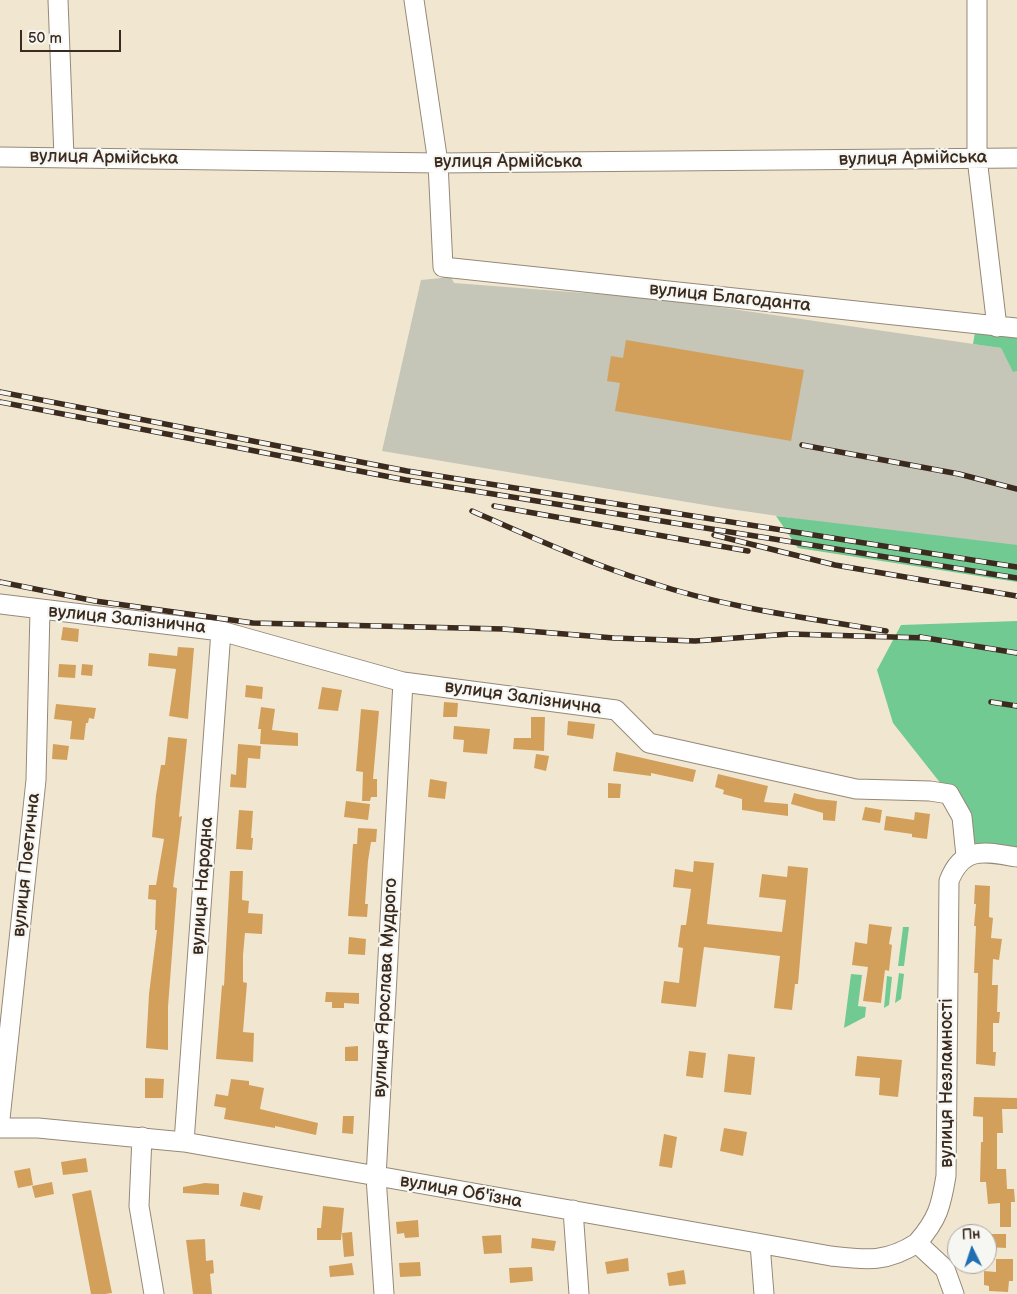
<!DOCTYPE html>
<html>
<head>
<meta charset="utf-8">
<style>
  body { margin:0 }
  #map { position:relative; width:1017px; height:1294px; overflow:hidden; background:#f1e7d1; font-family:"Balsamiq Sans",sans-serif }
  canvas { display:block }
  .north { position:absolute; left:947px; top:1224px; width:50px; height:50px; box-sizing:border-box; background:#f6f6f2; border:1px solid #aba49d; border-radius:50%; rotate:356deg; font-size:14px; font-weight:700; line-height:20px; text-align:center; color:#3b2a1e }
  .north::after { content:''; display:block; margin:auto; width:18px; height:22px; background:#1f6fb2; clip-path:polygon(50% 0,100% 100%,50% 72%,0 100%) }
  .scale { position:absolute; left:20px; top:30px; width:101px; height:22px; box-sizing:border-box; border:2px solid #3b2a1e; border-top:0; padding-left:6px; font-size:15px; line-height:18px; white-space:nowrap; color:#3b2a1e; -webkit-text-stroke:4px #f6f6f2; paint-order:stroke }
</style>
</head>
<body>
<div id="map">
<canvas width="1017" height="1294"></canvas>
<div class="north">Пн</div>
<div class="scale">50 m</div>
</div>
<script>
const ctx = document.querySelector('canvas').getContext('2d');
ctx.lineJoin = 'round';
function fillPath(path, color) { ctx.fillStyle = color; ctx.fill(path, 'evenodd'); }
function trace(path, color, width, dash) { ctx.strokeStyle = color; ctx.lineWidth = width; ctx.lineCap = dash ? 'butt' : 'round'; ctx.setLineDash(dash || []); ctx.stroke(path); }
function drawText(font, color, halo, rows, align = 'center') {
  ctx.font = font + ' "Balsamiq Sans",sans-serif'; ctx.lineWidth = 4.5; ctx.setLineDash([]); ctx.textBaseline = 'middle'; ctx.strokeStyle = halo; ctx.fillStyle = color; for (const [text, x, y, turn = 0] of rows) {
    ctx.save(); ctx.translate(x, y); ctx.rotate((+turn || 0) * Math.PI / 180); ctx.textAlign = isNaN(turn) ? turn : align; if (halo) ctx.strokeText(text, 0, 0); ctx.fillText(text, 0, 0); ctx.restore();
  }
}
const industrial = new Path2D(`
  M451 277 454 283 663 299 1001 348 1013 371H1017V551L723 508 382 451 421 280Z`);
const green = new Path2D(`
  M975 332 1017 334V371L1013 372 1001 348 973 344Z
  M776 516 1017 545V582L798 548Z
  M1017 621V848L965 842 949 794 893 723 877 670 901 625Z
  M903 927H909L904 966H898Z
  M899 973 904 974 901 999 895 1003Z
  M851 974 862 975 858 1006 866 1007 865 1017 844 1028Z
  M887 976 892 977 889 1005 884 1008Z`);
const building = new Path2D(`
  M626 340 804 370 791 441 615 411 620 383 607 381 611 356 623 358Z
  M63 627 79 629 78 642 61 640Z
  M178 647 194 648 188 719 169 716 176 669 148 666 149 653 177 656Z
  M59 664 76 665 75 678 58 677Z
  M82 664 93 665 92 676 81 675Z
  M246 685 263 687 262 699 245 697Z
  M322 687 342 690 338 711 318 709Z
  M444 702 458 703 457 717H443Z
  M56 704 96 708 94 719 89 718 88 723H86L84 740 70 739 72 721 54 719Z
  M261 707 275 709 272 730 298 733V746L260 744 261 729H258Z
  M361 709 379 711 373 779H377V797H371L370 801H362L363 772 356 771Z
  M531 717H545L544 751 513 749 514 738H531Z
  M568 721 595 724 593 739 567 735Z
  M454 726 490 729 487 754 463 752 464 740 453 739Z
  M168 737 187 739 179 817 182 816 173 887 177 888 168 1007V1050L146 1048 149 994 157 930H155L156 900 148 899 149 885H156L164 839 152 837 156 795 161 765H165Z
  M53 744 69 746 67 760 52 759Z
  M238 744 261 746 260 759 248 758 246 788 230 787 231 774 236 775Z
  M616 752 696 770 693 782 651 773V776L613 771Z
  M536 754 549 756 546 771 534 768Z
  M718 774 768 786 764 802 788 804V816L742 810V799L723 794 724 790 715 787Z
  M430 779 447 782 445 799 428 797Z
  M608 783 621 784 620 798H608Z
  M794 793 817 799 837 801 835 821 823 820V813L791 804Z
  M346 801 370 804 368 820 344 817Z
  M865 807 882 810 880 823 862 820Z
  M239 810 253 811 251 838H253L252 850 236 849Z
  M915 812 930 814 927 839 912 837V834L884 830 886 816 914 820Z
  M358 828 377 829 376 842H371L368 861 365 904H368L367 917 348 916 353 844H357Z
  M694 861 714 863 707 924 782 932 786 900 759 897 762 874 787 877 788 866 808 868 798 984H795L792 1010 774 1008 780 956 704 947 696 1007 661 1003 664 981 679 983 683 948 678 947 681 925H686L691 889 673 887 675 869 693 872Z
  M230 871H243L242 900 249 901 248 913 263 914 262 934 245 933 243 955V982L247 983 243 1032 254 1033 253 1062 216 1059 222 985 224 986Z
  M975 885 990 886 989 917 993 918 991 938 1002 939 999 960 993 959 992 985H998L997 1012H1000L999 1023H993V1052H996L995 1066 976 1064 978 973H974L976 926H974L976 904H974Z
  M869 924 892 927 889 944 892 945 889 971 885 970 881 1003 863 1001 868 967 852 965 855 942 867 944Z
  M349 937 366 939 365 955 348 954Z
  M326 992 359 993V1004L344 1003V1008H332V1002H325Z
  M358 1046V1061H345V1047Z
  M689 1051 706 1053 703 1078 686 1076Z
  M728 1054 755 1057 751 1095 724 1092Z
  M857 1056 902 1060 898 1097 879 1095 880 1078 855 1076Z
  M145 1078 164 1079 163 1098H145Z
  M231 1079 249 1081V1085L264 1088 260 1109 318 1123 316 1135 275 1126V1128L224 1119 226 1108 214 1106 216 1094 228 1096Z
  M974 1097 1017 1098V1109H1002L1003 1133H997V1169H1006L1007 1189H1014L1015 1202H1011V1227H1000V1203L988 1204 986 1182H980L981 1142H983V1117L973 1116Z
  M343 1116H354L353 1134 342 1133Z
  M724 1128 747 1132 743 1156 720 1151Z
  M664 1134 677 1137 672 1168 659 1166Z
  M86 1158 88 1172 63 1175 61 1162Z
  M30 1168 33 1185 18 1188 14 1171Z
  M52 1182 54 1194 35 1198 32 1186Z
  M205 1183 219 1184V1195L183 1193V1187Z
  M91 1190 112 1293 105 1294H91L72 1194Z
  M243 1192 263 1196 260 1210 240 1206Z
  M323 1206 344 1208 341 1240H317V1228H321Z
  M418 1220 419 1237 405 1238 404 1233 397 1234 396 1222Z
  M352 1232 354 1256 344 1257 342 1233Z
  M987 1234H1006V1248L987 1247Z
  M501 1235 502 1253 484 1254 482 1236Z
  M532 1238 556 1241 554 1251 531 1248Z
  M205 1239 206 1261 213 1260 214 1273 210 1274 212 1294H193L186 1240Z
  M628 1258 629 1271 607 1274 605 1262Z
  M996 1259H1013V1281H1009L1008 1292 989 1291V1286L984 1285V1271L996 1272Z
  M420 1262 421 1276 400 1277 399 1263Z
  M352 1263 354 1275 330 1277 329 1266Z
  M532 1267 533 1281 510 1283 509 1268Z
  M684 1270 686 1284 669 1286 667 1273Z`);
const minor = new Path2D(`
  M58 0 64 157
  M414 0 438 163 443 267 1017 328
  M977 0V158L997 327
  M0 157 438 163 1017 158
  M0 604 221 631 403 682 616 710 649 743 856 789 930 791 949 794 962 817 966 856
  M0 1119 36 780 40 610
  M0 1128H38L184 1142 831 1256C866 1260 886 1263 917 1243
  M142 1137 139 1206 154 1294
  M184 1142 221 631
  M573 1210 579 1294
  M760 1244 764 1294
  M384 1294 376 1177 403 682
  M954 1294 945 1269 917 1243C938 1219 941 1206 946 1176L949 881C963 845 985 852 1017 857`);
const rail = new Path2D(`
  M0 392 407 471 1017 567
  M0 402 406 480 1017 578
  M802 445 959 474 1017 489
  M494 506 748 551
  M472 511C531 537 590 564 652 583 727 608 808 618 886 631
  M714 535 835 565 1017 596
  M0 582 95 601 253 623 503 629 614 638 695 641 790 634 926 638
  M920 637 1017 653
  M991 702 1017 706`);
const streetNames = [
  ["вулиця Армійська",104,158,1],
  ["вулиця Армійська",913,159,-1],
  ["вулиця Армійська",508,162],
  ["вулиця Благоданта",730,298,6],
  ["вулиця Залізнична",127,620,6],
  ["вулиця Залізнична",523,698,8],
  ["вулиця Поетична",27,865,-84],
  ["вулиця Народна",203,886,-86],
  ["вулиця Ярослава Мудрого",386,988,-87],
  ["вулиця Незламності",947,1083,-90],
  ["вулиця Об'їзна",461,1192,10]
];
fillPath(industrial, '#c5c5b8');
fillPath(green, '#70ca91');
fillPath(building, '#d3a05c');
trace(minor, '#968878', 21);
trace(minor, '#fff', 19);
trace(rail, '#3b2a1e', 5.5);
trace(rail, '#f6f6f2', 4, [11]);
drawText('18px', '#3b2a1e', '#f6f6f2', streetNames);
</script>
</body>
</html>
